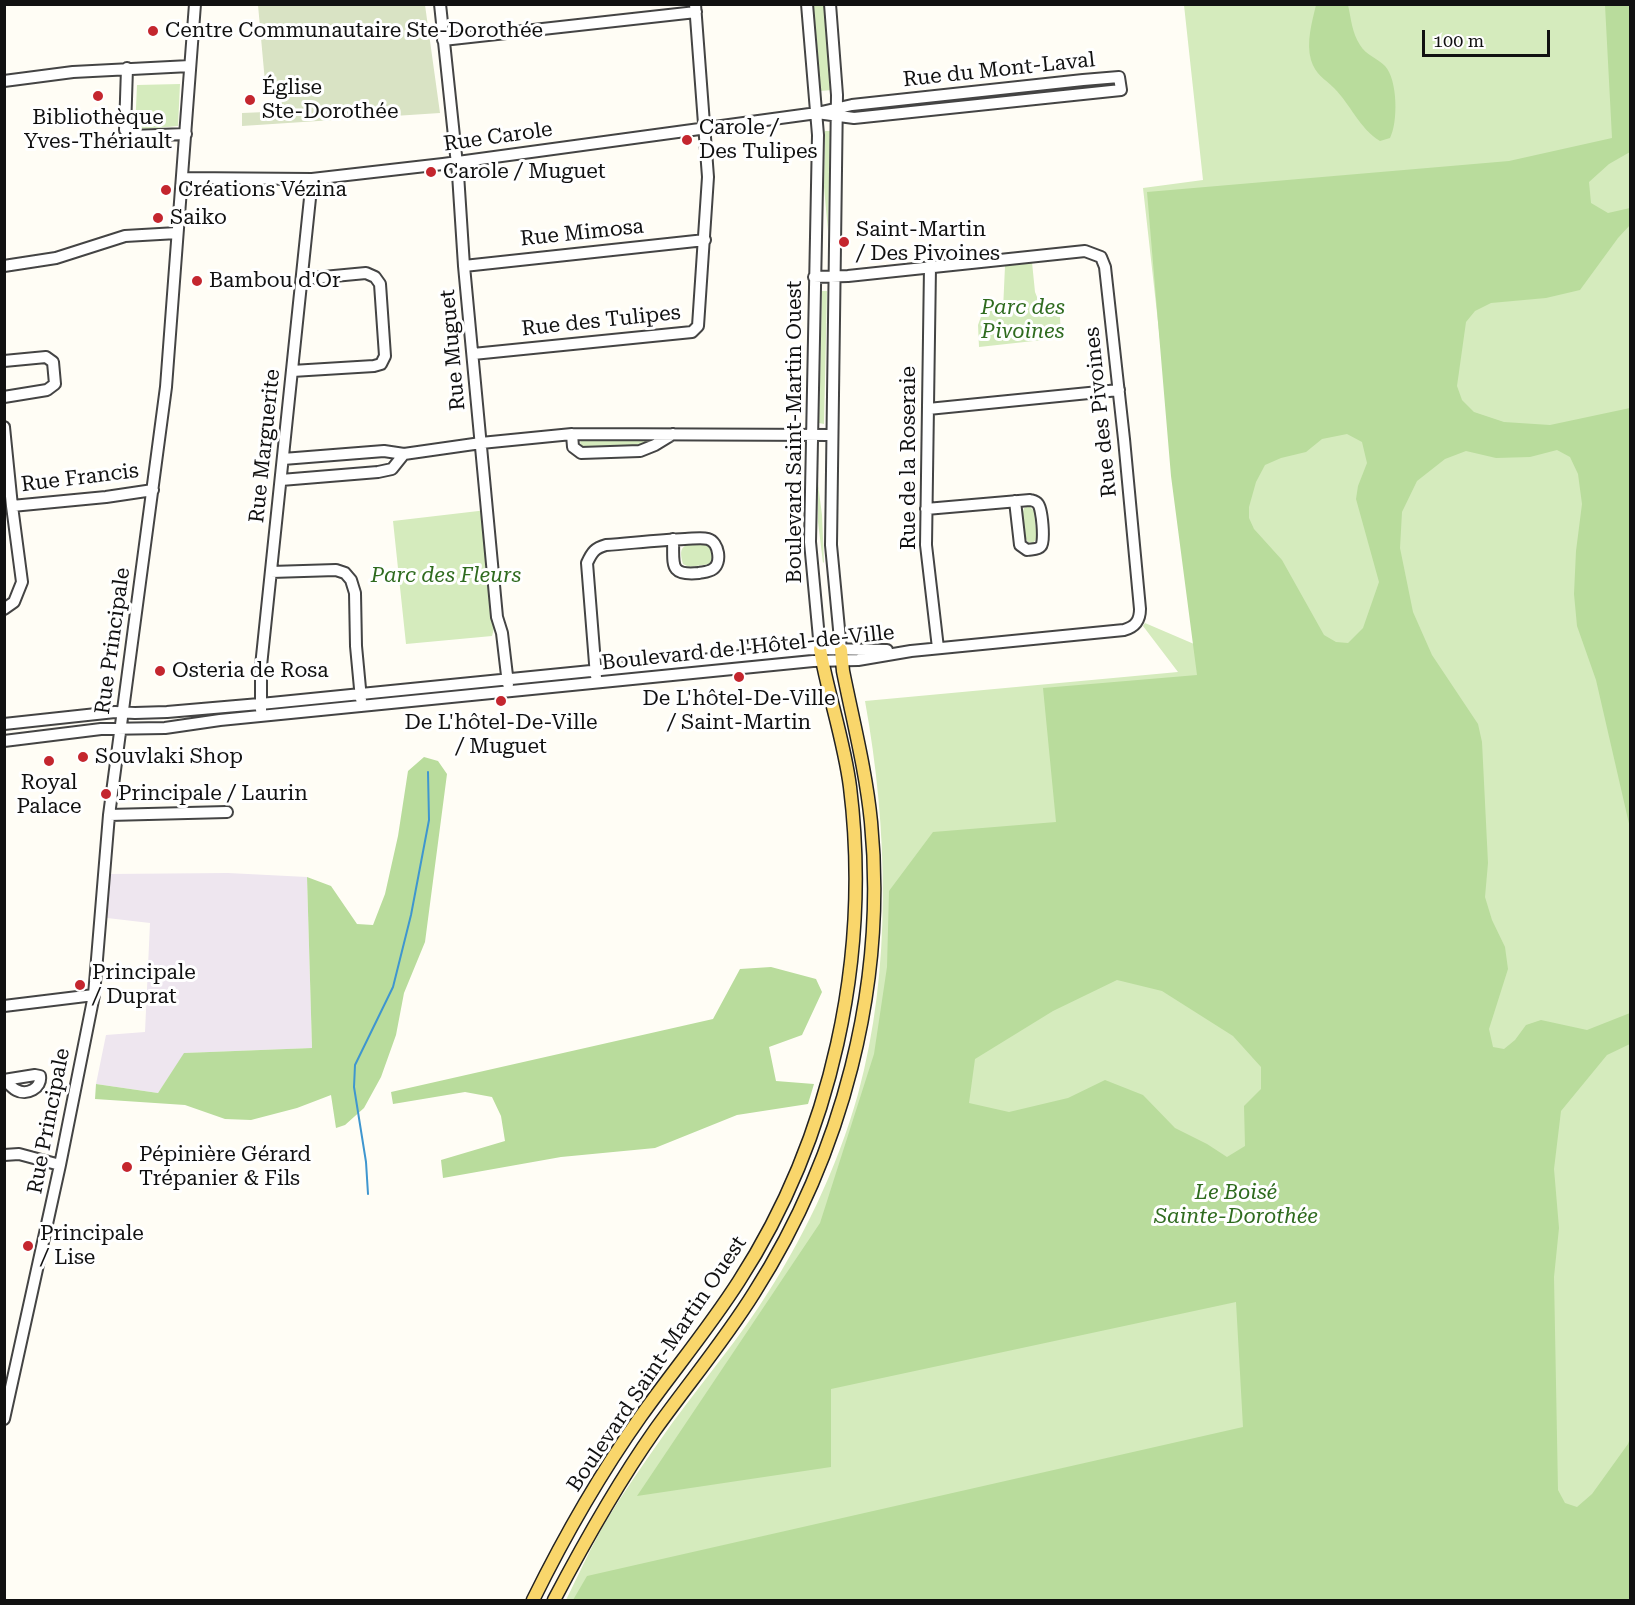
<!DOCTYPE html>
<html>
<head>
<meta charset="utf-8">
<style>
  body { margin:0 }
  #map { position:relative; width:1635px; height:1605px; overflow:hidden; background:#fffdf5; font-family:"Roboto Serif",serif }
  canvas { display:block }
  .frame { position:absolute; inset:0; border:6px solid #111; pointer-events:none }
  .scale { position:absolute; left:1422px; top:30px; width:128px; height:27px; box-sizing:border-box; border:3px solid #111; border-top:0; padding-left:8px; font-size:18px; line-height:21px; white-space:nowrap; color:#111; -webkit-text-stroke:4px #fff; paint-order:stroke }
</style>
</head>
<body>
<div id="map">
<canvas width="1635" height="1605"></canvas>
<div class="frame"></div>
<div class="scale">100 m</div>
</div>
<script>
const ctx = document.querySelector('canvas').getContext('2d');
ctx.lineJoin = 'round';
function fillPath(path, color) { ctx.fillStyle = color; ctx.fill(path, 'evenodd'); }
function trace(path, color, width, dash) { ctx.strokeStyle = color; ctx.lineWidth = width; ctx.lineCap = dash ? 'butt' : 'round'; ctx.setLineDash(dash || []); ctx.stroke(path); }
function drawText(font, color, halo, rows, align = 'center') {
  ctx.font = font + ' "Roboto Serif",serif'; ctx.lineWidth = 6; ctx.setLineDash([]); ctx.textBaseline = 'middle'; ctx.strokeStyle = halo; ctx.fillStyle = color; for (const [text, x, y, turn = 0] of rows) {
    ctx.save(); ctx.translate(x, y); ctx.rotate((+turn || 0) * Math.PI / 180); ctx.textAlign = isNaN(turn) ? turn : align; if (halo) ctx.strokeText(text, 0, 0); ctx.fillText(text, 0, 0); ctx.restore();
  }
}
const industrial = new Path2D(`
  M228 873 307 877 312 1048 185 1053 158 1093 96 1084 106 1035 145 1032 150 923 107 918 108 874Z`);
const green = new Path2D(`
  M813 5H825L832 90 820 91Z
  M1184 5H1630V1600H566C579 1574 591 1547 606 1521 623 1493 642 1466 661 1439 692 1394 728 1353 758 1308 802 1242 837 1169 858 1094 892 969 888 828 865 701L1178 672 1143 626 1145 623 1194 644 1143 188 1203 180Z
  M180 84 178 126 135 130 137 85Z
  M825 131H830L828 231 824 187Z
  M1032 262 1035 292 1041 307 1055 305 1060 317 1061 338 979 347 978 325 983 311 1003 310 1005 266Z
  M822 291H827L824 424 819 423Z
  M584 438 647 439 648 441 646 444 585 449 582 448 580 442Z
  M818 484 822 515 824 562 823 563 818 522Z
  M1029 506 1034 511 1037 538 1033 543 1028 542C1022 534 1021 517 1024 508Z
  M487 510 497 617 492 636 406 644 393 521Z
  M703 543 712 548 713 559 710 564 689 567 683 564C677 543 686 545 703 543Z`);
const forest = new Path2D(`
  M1316 5H1348C1351 18 1352 33 1360 45 1366 55 1377 58 1385 66 1398 80 1398 123 1390 138L1380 141C1359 128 1351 105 1334 88 1325 79 1315 74 1311 60 1306 42 1312 22 1316 5Z
  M1605 5H1630V152L1609 164 1589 182 1591 203 1608 213 1630 208V225L1618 238 1580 290 1546 298 1491 303 1475 311 1466 322 1457 386 1462 400 1474 412 1504 422 1550 425 1630 408V828L1596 680 1577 626 1574 594 1576 551 1582 504 1578 474 1570 457 1557 450 1530 457 1496 458 1466 451 1445 459 1417 481 1402 512 1400 548 1413 612 1432 655 1478 724 1482 742 1488 863 1485 897 1492 920 1505 947 1508 969 1489 1029 1493 1047 1504 1049 1515 1040 1526 1025 1541 1020 1587 1030 1630 1013V1044L1607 1055 1561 1111 1554 1169 1559 1228 1554 1277 1558 1490 1565 1503 1577 1507 1592 1494 1628 1444 1630 1438V1600H573L587 1576 1243 1427 1236 1302 831 1389V1467L637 1496 820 1223 874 1054 887 967 889 891 933 832 1056 822 1043 688 1197 675 1171 476 1147 192 1509 161 1612 138ZM1347 434 1362 442 1367 463 1358 486 1356 499 1379 582 1363 628 1348 643 1336 642 1324 635 1282 560 1254 529 1249 518V507L1256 482 1265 465 1281 458 1306 452 1322 439ZM1117 980 1162 991 1233 1036 1261 1067V1089L1244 1106 1245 1146 1227 1157 1207 1144 1175 1128 1143 1095 1105 1080 1068 1098 1009 1112 969 1103 975 1059 1053 1011Z
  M424 757 438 761 447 774 425 942 404 993 396 1035 381 1077 364 1108 345 1125 336 1128 331 1095 297 1108 251 1120 225 1119 185 1105 95 1099 96 1084 158 1093 184 1053 312 1048 307 877 331 886 357 924 373 925 385 894 398 836 408 771Z
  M771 967 816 979 822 992 802 1035 769 1047 776 1081 814 1084 808 1104 737 1115 655 1148 561 1157 443 1178 441 1160 505 1141 501 1116 492 1097 465 1092 393 1104 391 1092 713 1019 740 969Z`);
const cemetery = new Path2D(`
  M258 5H425L440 113 242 126V113L266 112V107L277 106 276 92 266 93Z`);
const stream = new Path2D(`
  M368 1194 366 1162 354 1087 355 1065 393 987 411 915 429 820 428 772`);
const minor = new Path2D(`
  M440 4 458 174 464 266 497 617 502 633 508 684
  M807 4 818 135 810 542 820 649
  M830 4 837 95 831 545 841 650
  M443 40 696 12
  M127 68 125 130 131 136 186 134
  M4 81 73 72 190 66
  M182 178 312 179 443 164 817 113 852 105 1083 80 1119 77 1121 90 854 118 817 113
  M4 266 56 258 125 236 177 233
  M464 266 705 240
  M930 267 926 545 938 648
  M473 354 692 332 698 326 708 177 695 4
  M4 361 46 357 53 362 55 384 47 390 4 397
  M292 371 374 366 381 364 385 356 380 284 375 277 366 273 302 279
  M928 409 1119 390
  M4 427 12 506 22 582 14 602 4 609
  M572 434 573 447 581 453 640 451 655 445 673 434
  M283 459 384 451 404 454 481 443 572 434 832 435
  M281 480 378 472 392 469 404 454
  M12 506 106 497 153 490
  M926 509 1030 500C1034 501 1036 501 1038 504 1042 508 1045 542 1041 546 1038 550 1032 549 1027 550L1020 545 1015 501
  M271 572 336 570 345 573 351 580 355 593 356 646 361 699
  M596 676 587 563C592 552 595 548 606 545 633 543 659 540 685 539 692 539 701 537 708 539 719 542 722 563 713 569 709 572 704 572 699 573 668 576 674 564 673 539
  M261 710V666L312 179
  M4 724 115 712 135 713 167 712 271 703 811 649 887 650
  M4 741 101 729 165 728 220 720 813 661 858 660 911 651 1124 630C1135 627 1140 621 1140 609L1124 439 1105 267 1101 257 1085 251 848 276 814 277
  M109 815 227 812
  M4 1006 94 995
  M4 1080 35 1075 40 1076C42 1088 27 1096 16 1090 12 1088 8 1083 5 1080
  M4 1155 19 1154 60 1165
  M4 1419 60 1165 94 995 109 815 166 387 195 4`);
const major = new Path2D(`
  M533 1600C564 1537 600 1474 641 1416 673 1371 709 1328 739 1281 832 1137 871 957 850 787 844 740 828 695 820 649
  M554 1600C585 1541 617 1484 655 1430 688 1384 724 1341 754 1293 842 1155 887 985 871 822 866 771 853 721 843 671L841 650`);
const markers = [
  [153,31,6,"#c4262e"],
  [98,96,6,"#c4262e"],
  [250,100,6,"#c4262e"],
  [687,140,6,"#c4262e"],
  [431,172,6,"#c4262e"],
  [166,190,6,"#c4262e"],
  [158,218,6,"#c4262e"],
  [844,242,6,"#c4262e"],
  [197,281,6,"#c4262e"],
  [160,671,6,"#c4262e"],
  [739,677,6,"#c4262e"],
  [501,701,6,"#c4262e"],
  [83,757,6,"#c4262e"],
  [49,761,6,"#c4262e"],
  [106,794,6,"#c4262e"],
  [80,985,6,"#c4262e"],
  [127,1167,6,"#c4262e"],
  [28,1246,6,"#c4262e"]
];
const poiNames = [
  ["Centre Communautaire Ste-Dorothée",165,31],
  ["Église",262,88],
  ["Ste-Dorothée",262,112],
  ["Bibliothèque",98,118,"center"],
  ["Yves-Thériault",98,142,"center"],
  ["Carole /",699,128],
  ["Des Tulipes",699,152],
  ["Carole / Muguet",443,172],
  ["Créations Vézina",178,190],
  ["Saiko",170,218],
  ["Saint-Martin",856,230],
  ["/ Des Pivoines",856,254],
  ["Bambou d'Or",209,281],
  ["Osteria de Rosa",172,671],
  ["De L'hôtel-De-Ville",739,699,"center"],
  ["/ Saint-Martin",739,723,"center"],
  ["De L'hôtel-De-Ville",501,723,"center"],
  ["/ Muguet",501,747,"center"],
  ["Souvlaki Shop",95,757],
  ["Royal",49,783,"center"],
  ["Palace",49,807,"center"],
  ["Principale / Laurin",118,794],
  ["Principale",92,973],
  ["/ Duprat",92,997],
  ["Pépinière Gérard",139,1155],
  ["Trépanier & Fils",139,1179],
  ["Principale",40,1234],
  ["/ Lise",40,1258]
];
const streetNames = [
  ["Rue du Mont-Laval",999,70,-6],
  ["Rue Carole",498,137,-8],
  ["Rue Mimosa",582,233,-6],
  ["Rue des Tulipes",601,321,-6],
  ["Rue Muguet",453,350,-95],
  ["Rue des Pivoines",1101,412,-96],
  ["Boulevard Saint-Martin Ouest",795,432,-90],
  ["Rue Marguerite",265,446,-84],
  ["Rue de la Roseraie",909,458,-90],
  ["Rue Francis",80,478,-7],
  ["Rue Principale",113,641,-82],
  ["Boulevard de l'Hôtel-de-Ville",748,648,-6],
  ["Rue Principale",49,1121,-79],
  ["Boulevard Saint-Martin Ouest",657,1364,-56]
];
const parkNames = [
  ["Parc des",1023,308],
  ["Pivoines",1023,332],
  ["Parc des Fleurs",446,576],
  ["Le Boisé",1236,1193],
  ["Sainte-Dorothée",1236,1217]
];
fillPath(industrial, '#eee6ef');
fillPath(green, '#d5ebbd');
fillPath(forest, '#b9dc9c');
fillPath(cemetery, '#d9e3c4');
trace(stream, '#3f96cf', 2);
trace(minor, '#444', 14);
trace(major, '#222', 15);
trace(minor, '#fff', 10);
trace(major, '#f9d66b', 12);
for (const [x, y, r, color] of markers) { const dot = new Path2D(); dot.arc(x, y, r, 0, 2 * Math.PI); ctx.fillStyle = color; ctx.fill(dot); trace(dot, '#fff', 2); }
drawText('21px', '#111', '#fff', poiNames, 'left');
drawText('21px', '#111', '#fff', streetNames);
drawText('italic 21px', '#2f6b1f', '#fff', parkNames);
</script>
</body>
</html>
